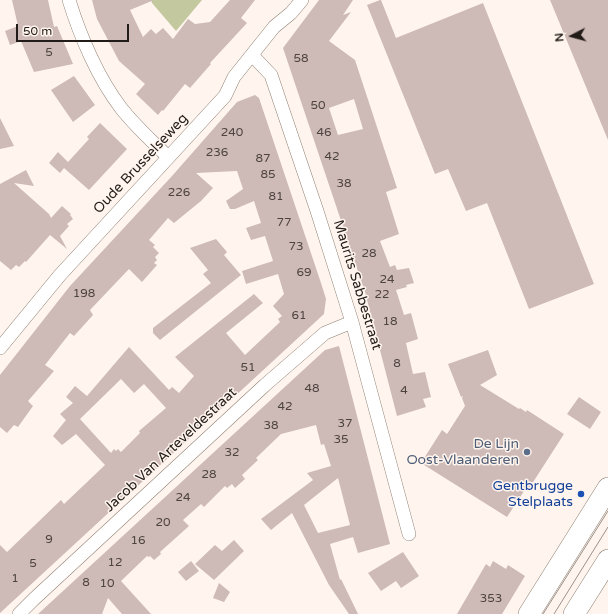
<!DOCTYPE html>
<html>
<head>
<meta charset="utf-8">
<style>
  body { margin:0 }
  #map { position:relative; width:608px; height:614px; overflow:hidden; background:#fff5ee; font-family:"Varela Round",sans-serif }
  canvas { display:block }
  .north { position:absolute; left:552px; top:16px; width:40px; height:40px; -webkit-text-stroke:3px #fff5ee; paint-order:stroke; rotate:264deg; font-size:11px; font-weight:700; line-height:16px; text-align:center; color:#221c18 }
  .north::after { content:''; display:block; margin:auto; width:14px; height:18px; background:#221c18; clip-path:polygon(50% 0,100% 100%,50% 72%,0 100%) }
  .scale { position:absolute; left:16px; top:24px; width:113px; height:18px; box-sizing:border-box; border:2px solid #221c18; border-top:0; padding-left:5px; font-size:12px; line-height:14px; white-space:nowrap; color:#221c18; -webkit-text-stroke:3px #fff5ee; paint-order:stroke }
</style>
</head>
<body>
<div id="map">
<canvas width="608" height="614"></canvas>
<div class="north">N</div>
<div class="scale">50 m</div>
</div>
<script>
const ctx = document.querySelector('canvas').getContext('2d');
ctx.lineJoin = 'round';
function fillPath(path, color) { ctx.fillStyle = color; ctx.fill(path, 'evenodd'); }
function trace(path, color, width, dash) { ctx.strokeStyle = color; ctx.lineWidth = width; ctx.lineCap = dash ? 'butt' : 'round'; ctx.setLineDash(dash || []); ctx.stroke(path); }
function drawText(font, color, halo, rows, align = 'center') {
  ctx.font = font + ' "Varela Round",sans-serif'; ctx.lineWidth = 3; ctx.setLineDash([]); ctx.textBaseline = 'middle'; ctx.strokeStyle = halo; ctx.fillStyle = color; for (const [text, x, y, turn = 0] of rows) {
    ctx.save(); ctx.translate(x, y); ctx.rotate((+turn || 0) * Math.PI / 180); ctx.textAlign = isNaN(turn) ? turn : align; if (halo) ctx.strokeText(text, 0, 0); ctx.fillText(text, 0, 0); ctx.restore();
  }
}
const green = new Path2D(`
  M151 0H202L176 31 152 3Z`);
const building = new Path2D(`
  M12 0H48L54 27 57 26 73 64 34 72 21 41 10 45 5 31 18 26Z
  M92 0H154L130 10 143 37 151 29 156 34 163 28 173 39 188 19 195 24 210 22 230 0H255L241 18 247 23 210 63 211 64 190 88 185 84 163 111 162 110 158 115 136 94 145 84 119 61 97 19Z
  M319 0H353L343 15 351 12 329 41 355 60 397 188 386 192 399 234 380 241 390 267 395 265 397 270 409 268 414 283 406 285 407 287 396 290 404 315 411 313 418 339 406 343 413 374 425 372 431 397 423 399 426 407 397 416 365 292 283 48ZM354 99 363 129 338 135 329 108Z
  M380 0H381L396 38 483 3 594 284 529 309 487 203 466 211 448 169 435 174 367 5Z
  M550 0H608V140Z
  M74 76 95 105 73 122 51 90Z
  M255 95 259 98 321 283 326 299 324 314 0 613V545L7 552 61 500 64 504 105 465 76 434 62 445 53 436 66 420 60 414 73 403 66 397 75 386 87 396 129 347 169 390 172 387 179 393 194 376 175 357 254 294 263 303 226 333 245 355 280 322 278 319 282 316 273 306 284 294 278 274 246 284 242 271 273 261 265 236 251 240 246 228 261 223 254 201 235 209H230L226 201 243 189 237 171 196 173 213 188 201 201 174 223 168 218 149 240 155 245 153 247 159 253 155 257 157 260 154 263 157 265 142 282 129 269 90 310 93 315 74 336 70 333 45 365 54 371 28 401 33 406 18 427 14 425 7 433 0 427V375L70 286 172 176 237 102ZM121 379 134 393 144 384 166 408 139 431 140 433 121 452 118 449 116 451 114 449 111 453 80 419Z
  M0 118 14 146 0 149Z
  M100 123 127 149 89 190 64 168 60 173 49 163 58 152 68 162 89 139 87 137Z
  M26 170 34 186 14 183 49 214 51 218 62 206 71 214 70 215 73 219 67 224 69 226 60 236 67 249 50 235 26 262 25 261 19 267 16 265 11 270 0 261V184Z
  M216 239 227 252 224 255 241 275 160 340 153 333V328L211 283 203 274 208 270 190 248Z
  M339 346 390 544 358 553 353 537 330 544 340 580 341 579 358 614H349L329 585 292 513 271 530 261 519 313 480 307 473 331 466 324 444 321 445 316 425 281 434 256 458 258 460 242 475 245 479 235 488 232 484 227 488 225 486 204 507 201 504 183 520 189 526 160 552 161 554 154 560 150 556 149 557 147 556 121 581 151 614H122L108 598 102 614H38L325 350ZM338 478 350 525 318 533 304 505Z
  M488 350 497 375 480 385 519 409 520 408 526 412 527 410 564 434 528 490 526 488 507 517 421 463 442 430 447 434 465 406 462 398 463 396 461 397 448 364Z
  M579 397 601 412 590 429 567 414Z
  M234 540 244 551 214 580 195 564 215 545 222 551Z
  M403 552 419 576 401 588 396 581 381 591 368 573Z
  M191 561 199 571 186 581 178 572Z
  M493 561 506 569 508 565 525 576 502 614H457L486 564 490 567Z
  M219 583 230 592 224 602 213 598Z`);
const street = new Path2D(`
  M69 0C80 36 98 78 121 108 135 126 152 141 168 157
  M252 55 271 75 317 211 352 322 409 534
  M0 348 60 275 225 96 234 77 274 27 291 13 302 0
  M19 614 34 599 265 385 325 333 352 322`);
const primary = new Path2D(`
  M529 614 608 488
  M574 614 608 560`);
const tram = new Path2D(`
  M543 614 608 511
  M554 614 608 527`);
const markers = [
  [527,452,4,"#5c6f8a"],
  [581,494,4,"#1a4fb4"]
];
const numberNames = [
  ["5",49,53],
  ["58",301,59],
  ["50",318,106],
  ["240",232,133],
  ["46",324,133],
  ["236",217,153],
  ["42",332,157],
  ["87",263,159],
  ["85",268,175],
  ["38",344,184],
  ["226",179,193],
  ["81",276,197],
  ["77",284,223],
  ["73",296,247],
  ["28",369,254],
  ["69",304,273],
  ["24",387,280],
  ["198",84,294],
  ["22",382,295],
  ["61",299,316],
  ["18",390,322],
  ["8",397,364],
  ["51",248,368],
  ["48",312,389],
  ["4",404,391],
  ["42",285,407],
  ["37",345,424],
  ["38",271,426],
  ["35",341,440],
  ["32",232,453],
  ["28",209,475],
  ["24",183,498],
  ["20",163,523],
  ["9",49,540],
  ["16",138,541],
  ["12",115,563],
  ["5",33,564],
  ["1",15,579],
  ["8",86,583],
  ["10",107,584],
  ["353",491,599]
];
const streetNames = [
  ["Oude Brusselseweg",141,164,-47],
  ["Maurits Sabbestraat",357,285,73],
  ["Jacob Van Arteveldestraat",171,450,-43]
];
const serviceNames = [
  ["De Lijn",519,444],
  ["Oost-Vlaanderen",519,460]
];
const transitNames = [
  ["Gentbrugge",573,486],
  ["Stelplaats",573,502]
];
fillPath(green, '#c3c89e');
fillPath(building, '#cebab6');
trace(street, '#8f8075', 14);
trace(primary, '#8f8075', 22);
trace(street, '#fff', 13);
trace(primary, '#fff', 21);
trace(tram, '#9a928c', 1);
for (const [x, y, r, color] of markers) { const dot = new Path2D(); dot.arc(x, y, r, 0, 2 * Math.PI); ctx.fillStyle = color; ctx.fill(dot); trace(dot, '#fff5ee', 1.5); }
drawText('12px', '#4d4440', null, numberNames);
drawText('14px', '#221c18', '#fff5ee', streetNames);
drawText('14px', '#4e5e75', '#fff5ee', serviceNames, 'right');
drawText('14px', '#164399', '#fff5ee', transitNames, 'right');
</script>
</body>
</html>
